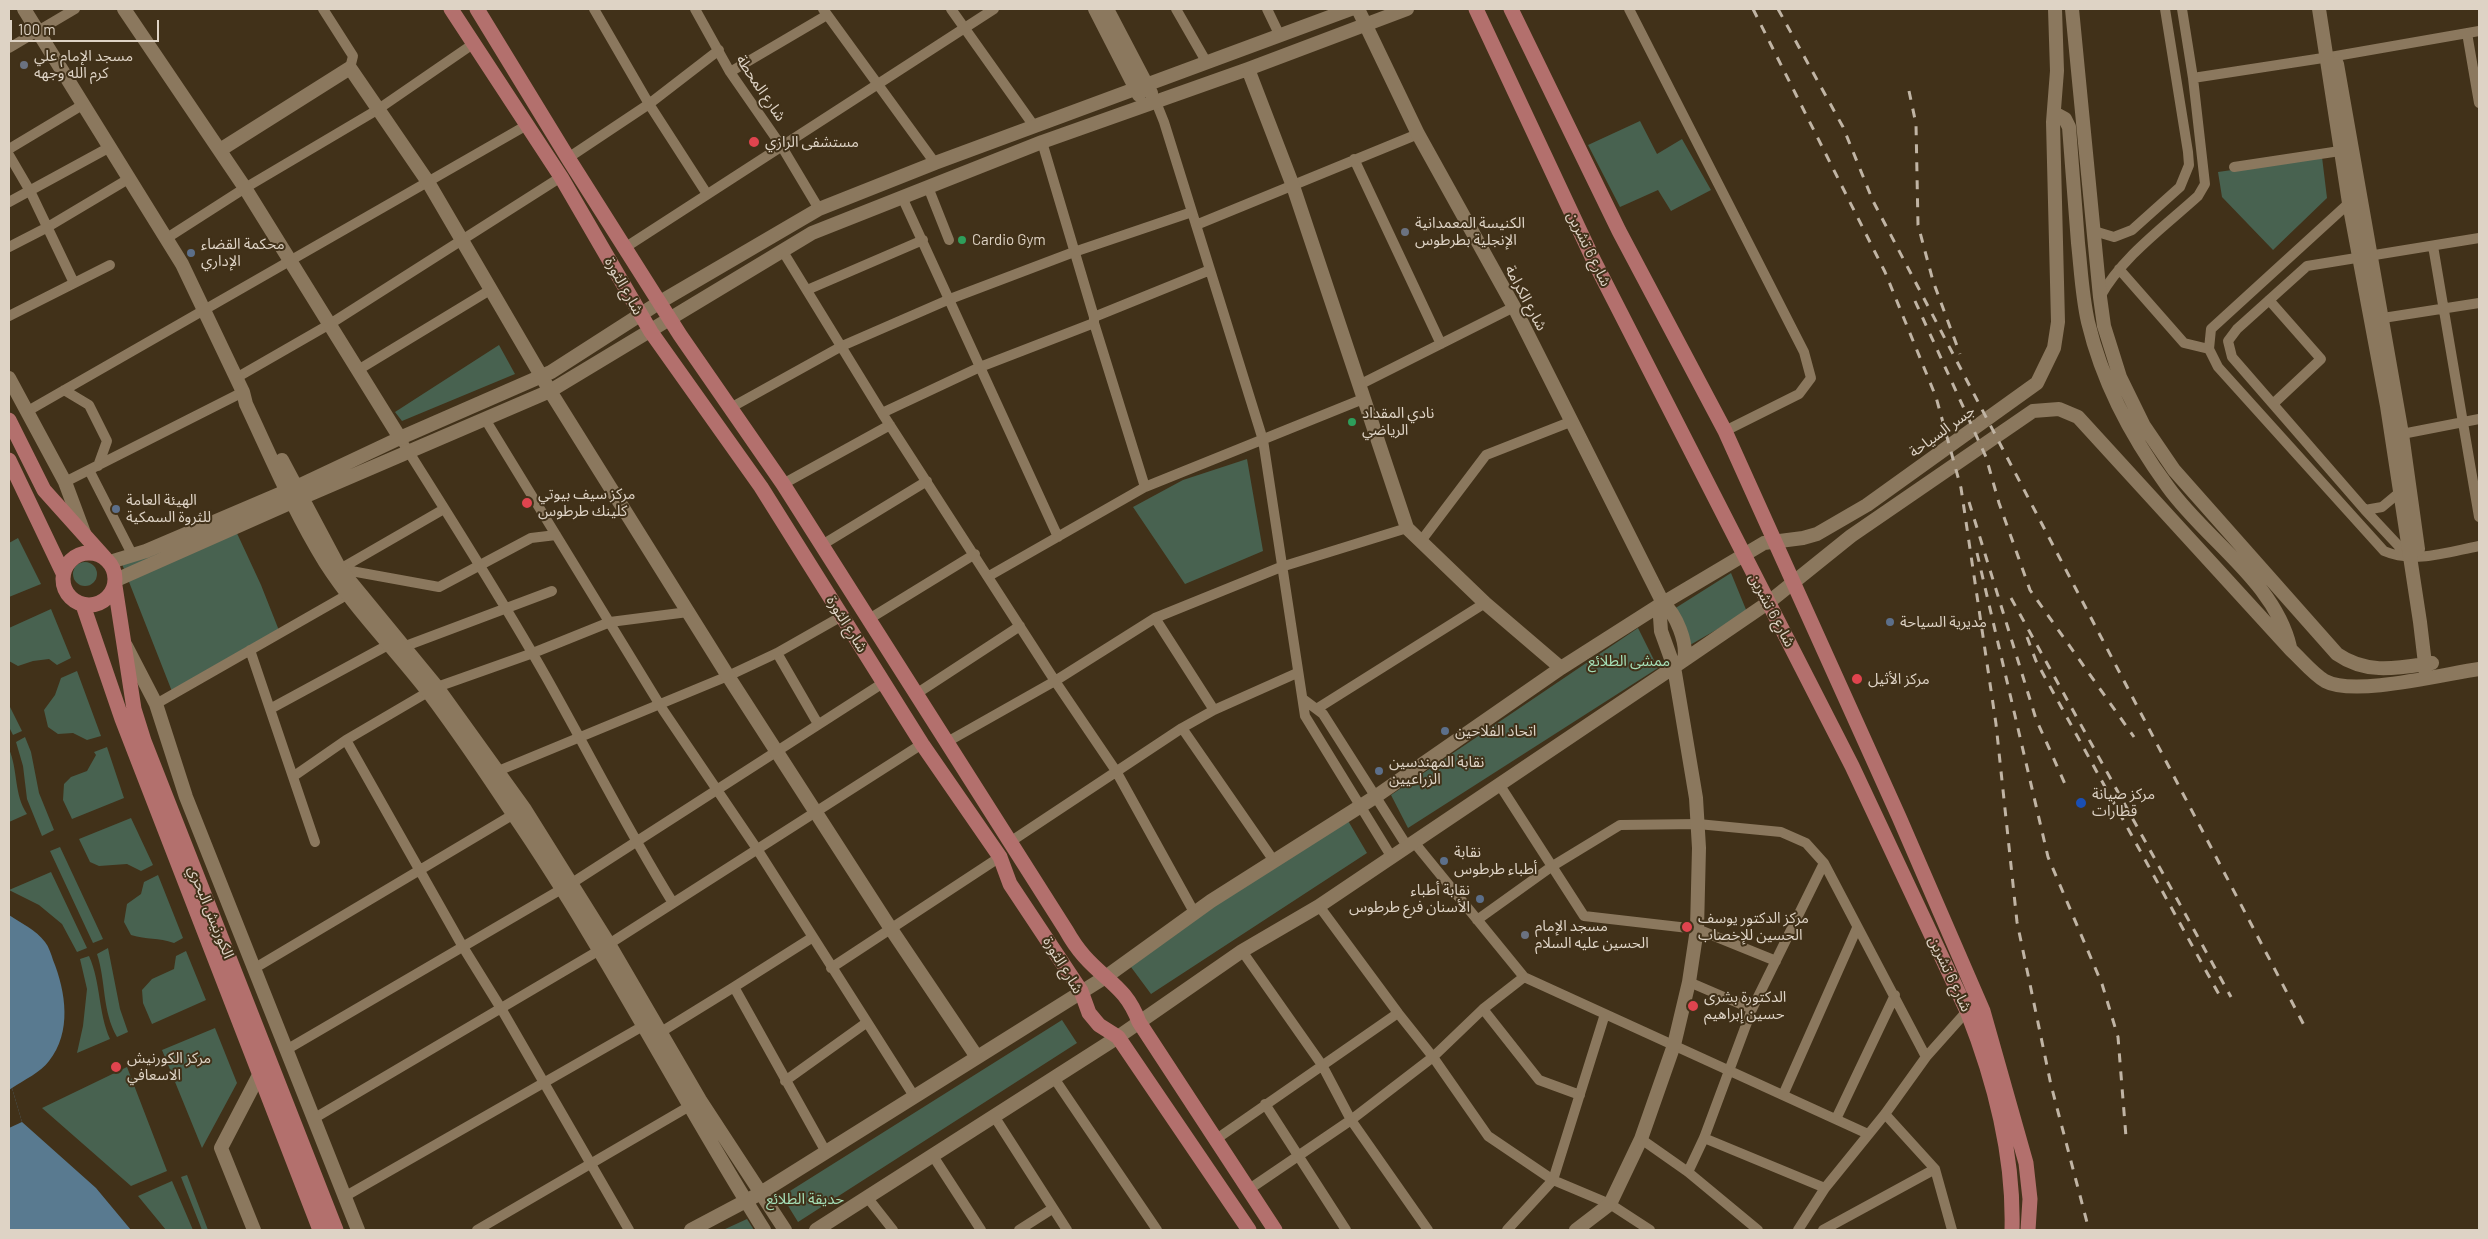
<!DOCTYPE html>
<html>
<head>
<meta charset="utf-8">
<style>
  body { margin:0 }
  #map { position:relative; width:2488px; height:1239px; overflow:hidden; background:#413119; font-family:Barlow,sans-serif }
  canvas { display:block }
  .frame { position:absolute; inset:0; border:10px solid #ded3c5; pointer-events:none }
  .scale { position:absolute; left:10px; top:20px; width:149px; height:22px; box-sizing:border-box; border:2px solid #ded3c5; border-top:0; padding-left:6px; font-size:15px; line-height:18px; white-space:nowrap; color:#ded3c5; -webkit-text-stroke:4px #413119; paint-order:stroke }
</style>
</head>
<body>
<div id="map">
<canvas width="2488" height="1239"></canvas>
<div class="frame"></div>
<div class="scale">100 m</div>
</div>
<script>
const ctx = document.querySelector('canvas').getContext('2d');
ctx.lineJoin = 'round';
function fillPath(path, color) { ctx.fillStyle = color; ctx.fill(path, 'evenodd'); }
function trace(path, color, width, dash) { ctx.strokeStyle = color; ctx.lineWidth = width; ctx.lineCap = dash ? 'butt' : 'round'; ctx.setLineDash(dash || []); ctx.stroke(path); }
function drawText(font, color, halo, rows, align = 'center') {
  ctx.font = font + ' Barlow,"Noto Sans Arabic",sans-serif'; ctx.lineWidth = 4; ctx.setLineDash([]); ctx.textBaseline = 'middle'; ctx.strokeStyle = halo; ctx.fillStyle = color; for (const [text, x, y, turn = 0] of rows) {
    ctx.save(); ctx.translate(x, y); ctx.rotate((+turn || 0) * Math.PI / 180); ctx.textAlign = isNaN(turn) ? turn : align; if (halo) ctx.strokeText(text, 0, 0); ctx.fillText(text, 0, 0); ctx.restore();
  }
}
const green = new Path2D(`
  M1640 121 1657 154 1682 139 1711 190 1671 211 1658 190 1620 207 1588 145Z
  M2322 157 2327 198 2273 250 2222 197 2218 172Z
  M499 345 515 374 402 421 395 412Z
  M1247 459 1263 551 1185 584 1133 507 1183 480Z
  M228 514 261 585 280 633 173 694 120 559Z
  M18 538 41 584 9 597V543Z
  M73 574a12 12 0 1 1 24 0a12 12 0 1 1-24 0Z
  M1731 573 1747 612 1690 645 1674 609Z
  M51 609 71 658 57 665 49 659 33 661 18 666 9 661V628Z
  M1638 628 1658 668 1408 828 1391 795Z
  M77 671 101 736 87 740 73 733 58 734 48 727 44 710 55 695 61 678Z
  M9 705 22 731 13 735 9 727Z
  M25 737 31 752 39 793 54 830 42 836 27 799 23 766 16 742Z
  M107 747 124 798 72 819 63 800 64 784 71 777 87 771 96 755 94 752Z
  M9 749C18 770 14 795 27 814L9 822Z
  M131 818 153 865 141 871 127 864 99 866 90 862 79 839Z
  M1347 819 1367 853 1151 994 1128 963Z
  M60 847 103 939 93 943 50 851Z
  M51 872 87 948 77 952 62 924 39 905 9 890Z
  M158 875 183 938 174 943C158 937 147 940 131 935L124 922 127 904 141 894 144 882Z
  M108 948 120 1009 128 1032 117 1037C102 1011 106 981 97 954Z
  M186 951 206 1000 152 1024 143 1003 142 990 152 979 174 969 176 956Z
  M89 956C101 983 98 1012 110 1039L77 1053 83 1026 87 989 80 959Z
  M1062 1020 1077 1043 798 1222 782 1196Z
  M215 1028 237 1083 202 1148 162 1050Z
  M127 1067 167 1171 131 1186 42 1108Z
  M187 1175 208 1230H202L181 1177Z
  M172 1181 193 1230H166L138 1196Z
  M747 1219 754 1230H723Z`);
const water = new Path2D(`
  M9 915C21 923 36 930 45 942 49 947 51 954 53 960 66 992 72 1032 49 1061 41 1072 24 1080 12 1088L22 1122 96 1188 131 1230H9Z`);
const pier = new Path2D(`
  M12 1088 22 1122 9 1128V1090Z`);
const street = new Path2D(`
  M323 9 353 56 350 68
  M594 9 649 104 707 194
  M695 9 730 72 782 147 819 209
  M823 9 935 163
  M951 9 1034 126
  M1176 9 1207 63
  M1267 9 1280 36
  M1629 9 1804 352 1811 378 1799 394 1725 431
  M2467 33 2479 103
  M9 48 75 9
  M730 72 827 15
  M2193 78 2336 56 2479 31
  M1156 102 1164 122 1263 440 1305 716 1391 856
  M1042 142 1094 317V323L1145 487
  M9 149 84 104
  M9 155 30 191 74 283
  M568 158 649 104 719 50
  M1354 159 1441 344
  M2234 167 2340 151
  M928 187 949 240
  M902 197 1058 537
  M9 202 110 147
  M2349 203 2211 329 2209 349 2218 367 2384 551C2414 564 2448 552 2479 546
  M1196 225 1418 134
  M2094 231 2114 237 2132 230 2180 187 2189 165 2188 152 2165 9
  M167 238 245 188 377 110 473 44
  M2433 246 2479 517
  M9 247 46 228 130 178
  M626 247 994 9
  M782 250 882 413 1055 681 1116 771 1194 912
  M2119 269 2184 343 2209 349
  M807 290 923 240
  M2100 297C2122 257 2164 227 2198 196L2205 184 2193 78 2182 9
  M2269 300 2321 359 2273 404
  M9 316 110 265
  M1094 317 1210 270
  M2383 318 2479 303
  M358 370 490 290
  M236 378 330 324 561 177
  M1359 385 1514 307
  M64 390 89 405 107 441 98 466
  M732 407 842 346 950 299 1074 252 1192 212
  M26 412 527 125
  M882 413 980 367 1094 323
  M485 419 663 710 757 849 914 1096
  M2402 434 2479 419
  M400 438C449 516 499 594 545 675 588 751 627 829 673 903
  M89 470 133 556
  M65 482 243 392
  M783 484 890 425
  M2365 510 2382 507 2400 492
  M1421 541 1486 455 1570 422
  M822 545 927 481
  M2410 558 2365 510 2232 357 2228 341 2237 329 2307 266 2479 238
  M340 569 439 587 531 538 556 535
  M340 569 444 509
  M989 576 1145 487 1363 399
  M1155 618 1214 710
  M869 619 975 554
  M403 647 552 591
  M250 650 315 842
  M777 653 818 724
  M437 687 533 653 610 622 688 612
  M916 694 1020 626
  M1303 699 1323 714 1407 846
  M156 704 352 592
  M1318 708 1485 603
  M270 709 388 645
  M1182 728 1274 861
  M346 740 463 947 502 1010 629 1230
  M947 742 1055 681 1155 618 1281 567 1407 528
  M498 771 728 676 777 653 842 616
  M294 776 346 740 428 692
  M1499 784 1584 916 1697 929 1776 961
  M1413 841 1524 977 1868 1134
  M1010 842 1182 728 1214 710 1297 673
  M1319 906 1398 1013 1433 1057 1488 1136 1553 1180 1610 1204 1650 1230
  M1477 920 1551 867 1620 825 1698 824 1781 832 1806 843 1824 863 1926 1057
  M813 937 734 987 826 1152
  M609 944 922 744
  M1242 951 1322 1065 1351 1120 1428 1230
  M255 968 514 814
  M831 968 1000 857
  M1689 982 1752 1009
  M1483 1009 1539 1080 1580 1095
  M661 1032 734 987
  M286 1050 572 883 883 683
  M1054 1078 1157 1230
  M785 1081 866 1023
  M1783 1095 1857 928
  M1265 1104 1346 1230
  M1885 1114 1935 1169 1952 1230
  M994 1116 1067 1230
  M313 1119 598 951
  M1836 1119 1895 995
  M1704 1138 1825 1188
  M1641 1139 1688 1172 1758 1230
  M1215 1140 1398 1013
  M933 1156 981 1230
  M1688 1172 1704 1138 1752 1009 1824 863
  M1248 1190 1351 1120 1433 1057 1483 1009 1524 977
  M344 1197 643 1026
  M867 1197 893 1230
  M477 1230 688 1107
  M1019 1230 1052 1209
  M1507 1230 1553 1180 1605 1014
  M1798 1230 1825 1188 1885 1114 1926 1057 1967 1011
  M1823 1230 1935 1169`);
const secondary = new Path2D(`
  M24 9 182 264 243 392 246 404C271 457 294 512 325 562 355 609 395 649 429 693 458 732 486 773 513 814 604 947 678 1093 764 1230
  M124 9 245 188 400 438
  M1095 9 1139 95
  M1107 9 1151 93
  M1358 9 1418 134 1514 307 1663 603C1676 614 1688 643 1684 660
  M2072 9 2100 297 2104 326 2120 377 2144 426 2174 470 2337 654C2367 675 2398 668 2432 663
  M2319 9 2349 203 2387 406 2420 622 2426 672
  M2337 64 2402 434 2418 549
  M1248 69 1293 186 1407 528 1485 603 1561 668
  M2054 113 2065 119 2069 127C2072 165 2075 204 2078 243 2081 270 2082 296 2088 322 2102 381 2132 438 2168 487 2206 540 2275 582 2290 647
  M220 150 350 68 428 182 550 391 728 676 891 929 977 1057
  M9 378 65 482 84 533
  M282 460 340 569 437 687 524 808 609 944 700 1100 785 1230
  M110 562 146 551 296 487 400 438 551 372 660 302 819 209 935 163 1351 9
  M116 580 301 498 550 391 812 233 1042 142 1248 69 1407 9
  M126 646 156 704 186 797 358 1230
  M254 1230 221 1148 259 1075
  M691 1230 759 1194 1107 976 1211 901 1375 797 1561 668 1663 603 1764 543 1803 538 1817 534 1867 505 2037 383 2054 348 2058 322 2053 122 2057 71 2055 9
  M816 1230 1118 1037 1242 951 1319 906 1674 667 1769 602 1851 536 2033 411 2059 409 2078 417 2291 650C2301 659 2313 674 2325 681 2354 697 2444 674 2479 669
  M1576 1230 1610 1204 1641 1139 1674 1045 1689 982 1697 929 1699 848 1696 798 1674 667 1661 631 1660 617 1663 603`);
const primary = new Path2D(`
  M451 9 561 177 651 332 761 487 922 744 1000 857 1010 884 1081 991 1089 1013 1099 1025 1118 1037 1249 1230
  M477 9 568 158 680 335 783 484 1066 930C1071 939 1077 948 1084 956 1107 982 1126 987 1139 1022L1275 1230
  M1476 9 1593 259 1852 766 1967 1011C1994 1079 2014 1157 2012 1230
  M1511 9 1619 231 1725 431 1899 817 1983 1011 2026 1163 2030 1199 2028 1230
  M9 420 44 490 105 558
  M9 460 63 573
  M63 579a26 26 0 1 1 52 0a26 26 0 1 1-52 0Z
  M115 586 134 709 144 741 336 1230
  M83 605 122 719 320 1230`);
const rail = new Path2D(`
  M1753 9 1885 272 1936 397 1961 488 1996 724 2017 922 2051 1085 2089 1230
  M1778 9 1843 127 1873 201 2306 1029
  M1909 91 1916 124 1918 225 1933 281 1960 354
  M1915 301 1986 457 1999 503 2030 590 2134 737
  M1969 502 2036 719 2065 784
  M1977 553 2048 857 2102 984 2118 1037 2126 1137
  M2011 598 2231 997
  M2027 637 2036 661 2222 1000`);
const markers = [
  [24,65,5,"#6b7280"],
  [754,142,6,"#e0444e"],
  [1405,232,5,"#6b7280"],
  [962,240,5,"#2e9e5b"],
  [191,253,5,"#5c6f8a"],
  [1352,422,5,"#2e9e5b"],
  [527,503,6,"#e0444e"],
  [116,509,5,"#5c6f8a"],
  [1890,622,5,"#5c6f8a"],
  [1857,679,6,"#e0444e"],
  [1445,731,5,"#5c6f8a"],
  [1379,771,5,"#5c6f8a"],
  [2081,803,6,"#1a4fb4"],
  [1444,861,5,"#5c6f8a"],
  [1480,899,5,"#5c6f8a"],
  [1687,927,6,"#e0444e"],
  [1525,935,5,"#6b7280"],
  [1693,1006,6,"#e0444e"],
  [116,1067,6,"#e0444e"]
];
const poiNames = [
  ["مسجد الإمام علي",34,56],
  ["كرم الله وجهه",34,73],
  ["مستشفى الرازي",765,142],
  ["الكنيسة المعمدانية",1415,223],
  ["الإنجلية بطرطوس",1415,240],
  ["Cardio Gym",972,240],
  ["محكمة القضاء",201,244],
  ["الإداري",201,261],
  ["نادي المقداد",1362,413],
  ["الرياضي",1362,430],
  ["مركز سيف بيوتي",538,494],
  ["كلينك طرطوس",538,511],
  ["الهيئة العامة",126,500],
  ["للثروة السمكية",126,517],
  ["مديرية السياحة",1900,622],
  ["مركز الأثيل",1868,679],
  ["اتحاد الفلاحين",1455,731],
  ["نقابة المهندسين",1389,762],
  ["الزراعيين",1389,779],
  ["مركز صيانة",2092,794],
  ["قطارات",2092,811],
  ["نقابة",1454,852],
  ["أطباء طرطوس",1454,869],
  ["نقابة أطباء",1470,890,"right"],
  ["الأسنان فرع طرطوس",1470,907,"right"],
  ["مركز الدكتور يوسف",1698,918],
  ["الحسين للإخصاب",1698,935],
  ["مسجد الإمام",1535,926],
  ["الحسين عليه السلام",1535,943],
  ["الدكتورة بشرى",1704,997],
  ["حسين إبراهيم",1704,1014],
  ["مركز الكورنيش",127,1058],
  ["الاسعافي",127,1075]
];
const streetNames = [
  ["شارع المحطة",761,88,56],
  ["شارع 6 تشرين",1589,249,64],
  ["شارع الثورة",624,286,61],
  ["شارع الكرامة",1526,298,62],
  ["جسر السياحة",1942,431,-36],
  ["شارع 6 تشرين",1772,610,62],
  ["شارع الثورة",847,624,58],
  ["الكورنيش البحري",211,912,68],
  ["شارع الثورة",1063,965,59],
  ["شارع 6 تشرين",1950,974,65]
];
const parkNames = [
  ["ممشى الطلائع",1629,661],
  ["حديقة الطلائع",805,1199]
];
fillPath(green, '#486250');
fillPath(water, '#597a90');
fillPath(pier, '#413119');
trace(street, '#8b785e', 10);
trace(secondary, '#8b785e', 14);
trace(primary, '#b3706d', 15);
trace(rail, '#c0b4a4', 3, [9, 9]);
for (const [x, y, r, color] of markers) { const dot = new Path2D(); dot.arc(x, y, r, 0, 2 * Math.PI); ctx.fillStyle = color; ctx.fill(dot); trace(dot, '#413119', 2); }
drawText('15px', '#ded3c5', '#413119', poiNames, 'left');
drawText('15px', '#ded3c5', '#413119', streetNames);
drawText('15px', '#a5dfb7', '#413119', parkNames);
</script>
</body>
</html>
